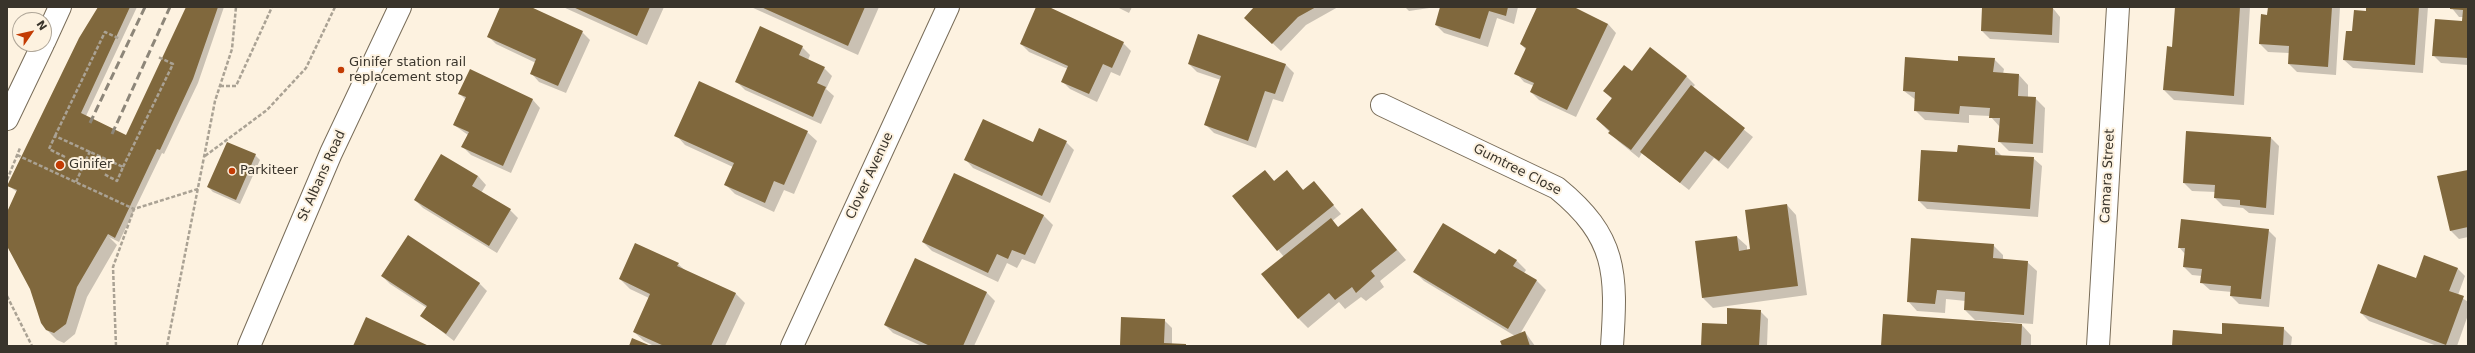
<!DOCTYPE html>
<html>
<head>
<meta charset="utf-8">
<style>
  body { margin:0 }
  #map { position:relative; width:2475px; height:353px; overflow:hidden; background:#fdf2e0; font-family:"DejaVu Sans",sans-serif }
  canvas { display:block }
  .frame { position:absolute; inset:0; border:8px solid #39342b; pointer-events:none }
  .north { position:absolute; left:12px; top:12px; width:40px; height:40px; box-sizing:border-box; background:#fdf2e0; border:1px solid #afa698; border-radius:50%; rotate:56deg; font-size:11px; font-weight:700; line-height:16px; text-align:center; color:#39342b }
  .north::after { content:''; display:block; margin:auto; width:14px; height:18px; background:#c33c04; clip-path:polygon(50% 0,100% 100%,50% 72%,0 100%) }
</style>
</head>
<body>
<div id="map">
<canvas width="2475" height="353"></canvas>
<div class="frame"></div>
<div class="north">N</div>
</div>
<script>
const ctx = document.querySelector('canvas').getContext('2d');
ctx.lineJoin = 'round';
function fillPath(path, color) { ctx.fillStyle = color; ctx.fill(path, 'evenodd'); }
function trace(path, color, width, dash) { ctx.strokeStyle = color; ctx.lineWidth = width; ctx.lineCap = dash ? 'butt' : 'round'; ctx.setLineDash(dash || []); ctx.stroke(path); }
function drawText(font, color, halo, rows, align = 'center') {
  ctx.font = font + ' "DejaVu Sans",sans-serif'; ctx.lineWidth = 4; ctx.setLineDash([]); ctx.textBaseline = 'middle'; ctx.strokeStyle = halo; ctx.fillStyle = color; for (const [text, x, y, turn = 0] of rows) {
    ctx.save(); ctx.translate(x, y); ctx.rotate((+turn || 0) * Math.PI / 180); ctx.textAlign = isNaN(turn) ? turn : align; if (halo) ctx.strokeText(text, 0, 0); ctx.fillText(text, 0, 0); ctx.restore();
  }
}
const shadow = new Path2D(`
  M99 7H137L86 116 127 136 188 7H224L198 83 164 154 162 153 119 242 109 237 117 245 87 297 75 334 64 343 57 340 47 330 31 288 7 246V214L17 192 9 186Z
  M501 7H528L582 32 590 40 566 93 539 82 531 73 536 63 496 44 488 36Z
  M563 7H664L647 45Z
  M751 7H879L858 55Z
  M1037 7H1047L1123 43 1131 51 1120 76 1111 72 1097 102 1070 89 1062 81 1068 69 1029 52 1021 44Z
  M1117 7H1132L1129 13Z
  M1256 7H1338L1306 25 1281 51 1254 26Z
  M1405 7H1436L1409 11Z
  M1441 7H1518L1514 24 1497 18 1488 47 1444 33 1436 25Z
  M1538 7H1571L1608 24 1616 33 1576 117 1539 100 1531 92 1534 86 1524 82 1516 73 1526 50 1521 44Z
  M1983 7H2052L2060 17 2059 43 1990 39 1982 31Z
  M2176 7H2250L2244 105 2174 100 2164 90 2173 48Z
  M2269 7H2340L2336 75 2297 72 2289 64V53L2268 52 2260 44Z
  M2367 7H2428L2423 73 2353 68 2344 60 2353 32 2367 12Z
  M2451 7H2468V65L2441 63 2433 55 2463 22 2464 17H2459Z
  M1199 35 1286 65 1294 73 1283 102 1273 99 1256 148 1214 133 1206 125 1221 80 1197 72 1189 64Z
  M802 47 810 55 808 60 824 68 832 76 826 89 834 96 821 124 745 90 737 82Z
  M1650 49 1687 77 1695 85 1692 88 1753 137 1728 169 1714 158 1689 190 1642 153 1639 158 1618 141 1597 119 1612 99 1604 91 1632 72Z
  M1994 59 2004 69 2003 74 2019 75 2028 85V97L2035 98 2045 108 2043 153 2009 151 1999 141 2000 127 1990 116 1969 115V123L1925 120 1915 110 1916 100 1904 91 1959 62Z
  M460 94 532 99 540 108 511 173 471 155 463 147 468 135 454 125 466 100Z
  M807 132 817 141 794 194 784 190 774 212 735 194 726 185 733 167 685 145 676 135Z
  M2271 138 2279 146 2274 215 2249 213 2243 208 2223 206 2215 198 2216 192 2192 191 2184 183Z
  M1066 142 1074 150 1050 203 973 168 965 159 1034 143Z
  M1995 149 2002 156 2033 158 2042 166 2038 217 1927 209 1919 201 1958 153Z
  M255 155 260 160 240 204 213 192 208 187Z
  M1265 171 1275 182 1287 171 1304 191H1321L1341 214 1332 221 1339 228 1362 209 1406 260 1380 281 1384 287 1366 301 1361 297 1345 309 1339 302 1308 328 1298 318 1284 257 1234 196Z
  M2468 171V237L2459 239 2451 231Z
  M478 176 486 185 481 193 510 210 518 218 497 253 423 208 415 200Z
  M1787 205 1796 215 1807 295 1713 308 1703 298 1696 242 1737 237 1747 246V251L1751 250Z
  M1043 215 1053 225 1035 264 1022 259 1017 268 1007 263 998 282 932 251 923 242Z
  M2268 230 2276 238 2269 307 2239 304 2231 296 2232 292 2210 290 2201 282 2202 276 2192 275 2184 267 2185 254 2179 247Z
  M1993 245 2003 255V260L2027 262 2037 271 2033 324 1975 320 1965 310 1966 301 1946 299 1945 313 1917 311 1908 301Z
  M1495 256 1516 260 1526 270 1524 273 1537 281 1546 290 1520 334 1525 332 1535 346H1503L1515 336 1424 281 1415 272Z
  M916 260 987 293 995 301 974 346H922L893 333 885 325Z
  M678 264 686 271 735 293 745 303 725 346H654L644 341 634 332 649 298 630 289 620 279Z
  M2457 268 2465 276 2458 295 2468 302V315L2457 346H2437L2369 321 2361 313 2416 280Z
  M382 276 479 283 487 291 454 341 422 316 427 308 390 284Z
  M1760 311 1768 319 1767 346H1702L1728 325Z
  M1164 320 1172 328V344L1187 346H1121Z
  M2022 325 2031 335V346H1882Z
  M2283 328 2292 337 2291 346H2173L2223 336Z`);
const building = new Path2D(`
  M98 7H130L81 113 126 135 186 7H218L193 79 160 150 157 149 115 238 108 234 77 287 66 324 54 333 46 330 41 323 30 289 7 246V212L17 190 7 186 79 38Z
  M500 7H531L583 31 558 86 530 74 536 59 487 37Z
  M573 7H650L637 36Z
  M761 7H865L848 46Z
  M1036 7H1049L1124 42 1112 68 1103 64 1089 94 1061 82 1068 66 1020 44Z
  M1254 7H1316L1298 17 1272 44 1244 18Z
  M1440 7H1508L1506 16 1489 11 1480 39 1435 25Z
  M1537 7H1574L1608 24 1567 110 1530 92 1534 83 1514 74 1526 48 1520 44Z
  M1982 7 2053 8 2052 35 1981 31Z
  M2175 7H2240L2234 96 2163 90 2167 46 2172 47Z
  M2268 7H2332L2328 67 2288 64 2289 46 2259 44 2261 14 2267 15Z
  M2366 7H2419L2415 65 2343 60 2346 31H2352L2354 10 2366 11Z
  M2450 7H2468V58L2432 56 2435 19 2462 21 2463 10 2450 9Z
  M760 26 803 46 799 55 825 67 817 83 826 87 813 117 735 82Z
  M1198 34 1286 64 1275 94 1265 91 1248 141 1204 125 1221 76 1188 64Z
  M1650 47 1687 76 1631 150 1608 133 1610 131 1596 119 1612 98 1603 91 1624 65 1632 71Z
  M1958 56 1995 58 1993 72 2019 74 2018 96 2036 97 2033 144 1998 142 2000 118H1989L1990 108 1960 106 1959 114 1914 111 1915 92 1903 91 1905 57 1958 61Z
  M470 69 533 99 503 166 461 147 469 132 453 125 466 97 458 94Z
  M699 81 808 131 784 185 774 181 765 203 724 185 734 163 674 136Z
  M1691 85 1745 128 1719 161 1705 151 1680 183 1640 152Z
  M983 119 1033 142 1039 128 1067 141 1042 196 964 160Z
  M2186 131 2271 137 2266 208 2240 205V200L2214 198 2215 185 2183 183Z
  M227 142 256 154 236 200 207 187Z
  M1958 145 1995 148V155L2034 157 2030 209 1918 201 1921 150 1957 152Z
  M441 154 478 176 472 186 511 209 489 246 414 200Z
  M1265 170 1274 181 1287 170 1303 190 1314 181 1334 205 1277 251 1232 196Z
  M2468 170V227L2450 231 2437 176Z
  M954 173 1044 215 1025 255 1012 250 1008 259 997 254 988 273 922 242Z
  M1787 204 1798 286 1702 298 1695 241 1737 236 1739 251 1750 249 1745 210Z
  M1362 208 1397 250 1371 271 1375 276 1356 293 1352 287 1335 300 1329 293 1298 319 1261 274 1331 218 1338 227Z
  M2181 219 2269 229 2261 299 2230 296 2231 286 2200 283 2202 269 2183 267 2185 248H2178Z
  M1443 223 1495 254 1499 249 1517 260 1513 266 1537 280 1508 329 1413 272Z
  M408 235 480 283 446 334 420 316 427 306 381 276Z
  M1911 238 1994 244 1993 258 2028 261 2024 315 1964 310 1965 292 1937 290 1935 304 1907 302Z
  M635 243 679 263 677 266 736 293 711 346H664L633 332 650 294 619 279Z
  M2424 255 2458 268 2449 291 2464 296 2446 345 2360 313 2378 264 2416 278Z
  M915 258 987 292 963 346H930L884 325Z
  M1727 308 1761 310 1759 346H1701L1702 323 1727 324Z
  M1883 314 2022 324 2021 346H1881Z
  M366 317 429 346H353Z
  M1121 317 1165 319 1164 343 1186 344V346H1120Z
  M2222 323 2284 327 2283 346H2172L2173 330 2222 334Z
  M1525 331 1530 346H1502L1500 341Z
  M632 338 651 346H629Z`);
const path = new Path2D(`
  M220 86H236L272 7
  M55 136 105 32 120 39
  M17 155 134 209 198 189
  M205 156 267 110 306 68 335 7
  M65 157 49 149 55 136 123 167 117 181 104 174
  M123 167 173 64 158 57
  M7 180 20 148
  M76 182 90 151
  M116 346 113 267 134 209
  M167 346 215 101 232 49 236 7`);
const street = new Path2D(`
  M1382 105 1557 188C1617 237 1617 273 1612 346
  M792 346 948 7
  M2098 346 2118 7`);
const secondary = new Path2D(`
  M44 42 60 7
  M7 119 43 44
  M249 346 331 153 400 7`);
const rail = new Path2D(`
  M90 123 145 7
  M112 134 170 7`);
const pathBridge = new Path2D(`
  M7 296 32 346`);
const markers = [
  [341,70,4,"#c33c04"],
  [60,165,5,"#c33c04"],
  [232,171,4,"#c33c04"]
];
const poiNames = [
  ["Ginifer station rail",349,63],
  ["replacement stop",349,78],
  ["Ginifer",69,165],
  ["Parkiteer",240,171]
];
const streetNames = [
  ["Gumtree Close",1517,170,27],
  ["St Albans Road",322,176,-66],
  ["Clover Avenue",870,176,-65],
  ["Camara Street",2108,176,-87]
];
fillPath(shadow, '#0003');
fillPath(building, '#80683d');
trace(street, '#786c58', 24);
trace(secondary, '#786c58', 24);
trace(path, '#aaa294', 2.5, [4, 2]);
trace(street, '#fff', 22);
trace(secondary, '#fff', 22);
trace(rail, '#8d8679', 3, [8, 4]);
trace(pathBridge, '#aaa294', 2.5, [4, 2]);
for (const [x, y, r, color] of markers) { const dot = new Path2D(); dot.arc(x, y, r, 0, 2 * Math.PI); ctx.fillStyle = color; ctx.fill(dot); trace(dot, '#fdf2e0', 1.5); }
drawText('13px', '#39342b', '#fdf2e0', poiNames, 'left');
drawText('13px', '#39342b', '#fdf2e0', streetNames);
</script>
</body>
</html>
